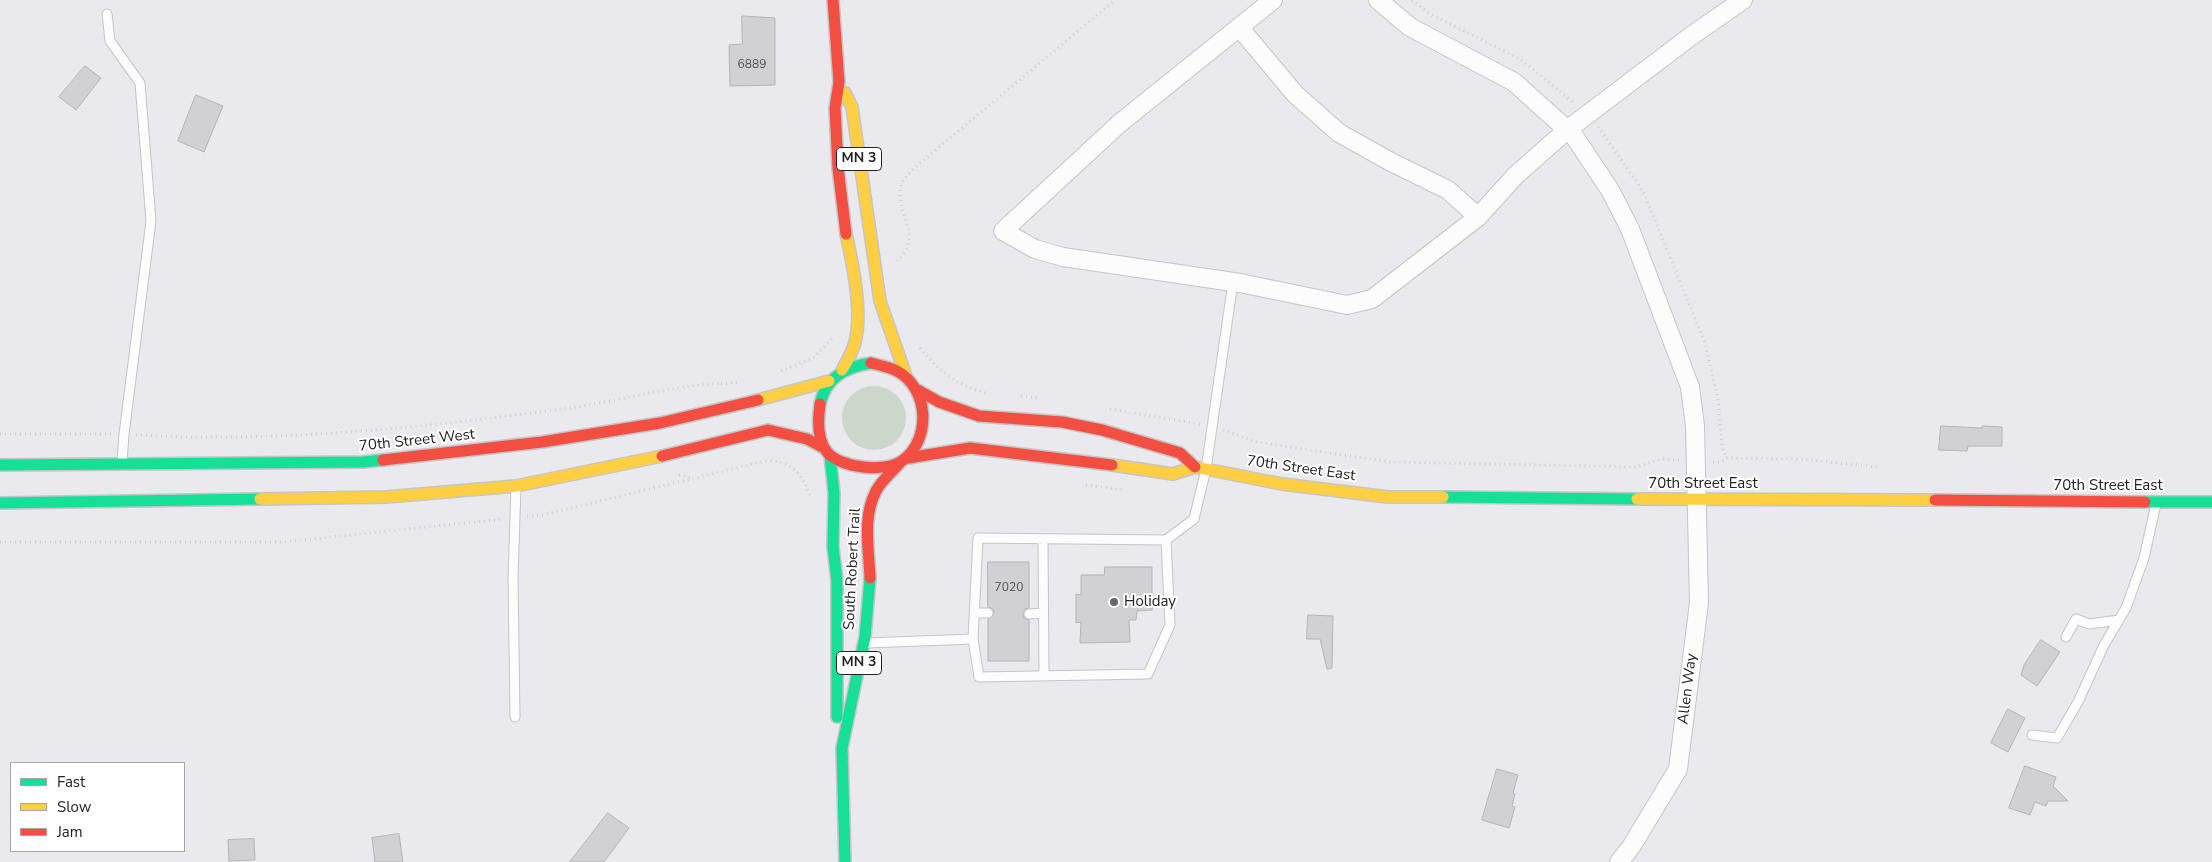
<!DOCTYPE html>
<html>
<head>
<meta charset="utf-8">
<style>
  body { margin:0 }
  #map { position:relative; width:2212px; height:862px; overflow:hidden; background:#e9e9ee; font-family:"Nunito Sans",sans-serif }
  canvas { display:block }
  .legend { position:absolute; left:10px; top:762px; width:175px; height:90px; box-sizing:border-box; background:#fff; border:1px solid #a6a6a7; margin:0; padding:6px 9px; list-style:none; font-size:15px; color:#202123 }
  .legend li { display:flex; align-items:center; gap:10px; height:25px }
  .legend b { width:25px; border:1px solid #a6a6a7 }
</style>
</head>
<body>
<div id="map">
<canvas width="2212" height="862"></canvas>
<ul class="legend">
<li><b style="height:6px;background:#16e098"></b>Fast</li>
<li><b style="height:6px;background:#ffcf43"></b>Slow</li>
<li><b style="height:6px;background:#f24e42"></b>Jam</li>
</ul>
</div>
<script>
const ctx = document.querySelector('canvas').getContext('2d');
ctx.lineJoin = 'round';
function fillPath(path, color) { ctx.fillStyle = color; ctx.fill(path, 'evenodd'); }
function trace(path, color, width, dash) { ctx.strokeStyle = color; ctx.lineWidth = width; ctx.lineCap = dash ? 'butt' : 'round'; ctx.setLineDash(dash || []); ctx.stroke(path); }
function drawText(font, color, halo, rows, align = 'center') {
  ctx.font = font + ' "Nunito Sans",sans-serif'; ctx.lineWidth = 4; ctx.setLineDash([]); ctx.textBaseline = 'middle'; ctx.strokeStyle = halo; ctx.fillStyle = color; for (const [text, x, y, turn = 0] of rows) {
    ctx.save(); ctx.translate(x, y); ctx.rotate((+turn || 0) * Math.PI / 180); ctx.textAlign = isNaN(turn) ? turn : align; if (halo) ctx.strokeText(text, 0, 0); ctx.fillText(text, 0, 0); ctx.restore();
  }
}
const green = new Path2D(`
  M842 418a32 32 0 1 1 64 0a32 32 0 1 1-64 0Z`);
const building = new Path2D(`
  M742 16 775 18V85L730 86 729 45 742 44Z
  M85 66 101 78 76 110 59 97Z
  M196 95 223 106 204 152 178 141Z
  M1941 426 1982 428V426L2002 427V446H1968L1967 451 1939 450Z
  M988 562H1029V608L1025 609 1023 614 1024 618 1029 620V661H988V619L994 613 993 609 988 607Z
  M1105 567H1152V610L1137 611 1136 620H1129L1130 642 1080 643 1081 622 1076 623V594L1081 595V575H1104Z
  M1308 615 1333 616 1332 668 1327 669 1320 639H1307Z
  M2041 640 2060 652 2037 686 2021 675 2024 665Z
  M2008 709 2025 718 2008 752 1991 743Z
  M2025 766 2056 777 2053 786 2068 801H2048L2046 806 2035 802 2030 815 2009 808Z
  M1497 769 1518 775 1513 793 1515 794 1512 806 1515 807 1509 828 1482 820Z
  M608 813 629 828 604 862H570Z
  M399 834 403 862H375L372 838Z
  M254 839 255 860 229 861 228 840Z`);
const path = new Path2D(`
  M1412 0 1430 14 1520 59 1574 103
  M1598 127 1643 191 1705 343 1718 399 1722 446 1726 458
  M897 261C927 234 891 212 902 183 904 178 909 174 912 170L1115 0
  M920 348C945 376 952 382 988 394
  M781 371 813 358 832 339
  M721 384 739 382
  M1021 396 1040 398
  M1110 409 1200 424
  M1223 430 1257 442 1391 462 1637 467 1662 459 1679 460
  M0 434H112
  M136 435C279 443 427 427 569 408 620 401 670 386 722 383
  M1713 462H1722L1726 458 1800 459 1878 467
  M679 475 692 478
  M1086 485 1124 490
  M527 516 542 515 765 461C791 459 803 475 811 498
  M0 542H283L503 519`);
const lane = new Path2D(`
  M107 14 110 41 140 83 151 221 124 434 122 463
  M1043 539 1044 676
  M974 613H988
  M1029 614 1043 613
  M2066 637 2076 619 2089 624 2119 620
  M973 639 978 538 1166 540
  M867 643 973 639 979 677 1148 674 1170 625 1166 540 1194 519 1206 469 1233 282
  M515 717 513 577 516 487
  M2032 735 2057 738 2078 702 2104 645 2126 608 2144 558 2156 504`);
const street = new Path2D(`
  M1273 0 1120 123 1003 231 1035 249 1063 257 1240 283 1347 305 1372 299 1478 217 1515 176 1567 130 1691 36 1743 0
  M1378 0 1410 27 1514 82 1574 136 1610 190 1630 229 1690 387 1695 426 1699 603 1678 769 1631 847 1619 862
  M1239 27 1295 94 1339 133 1391 162 1448 190 1478 217`);
const fast = new Path2D(`
  M820 404C826 377 846 367 871 363
  M830 456 834 493 833 547 837 581V717
  M0 465 363 462 383 460
  M1443 497 1637 499
  M2145 502H2212
  M0 503 260 499
  M845 862 842 748 865 637 870 578`);
const slow = new Path2D(`
  M845 93 852 107 880 301 906 376
  M842 370C848 360 854 350 856 338 862 308 853 264 846 234
  M758 400 829 381
  M1112 465 1173 474 1195 467 1282 484 1388 497H1443
  M260 499 386 497 516 486 662 456
  M1637 499 1935 500`);
const jam = new Path2D(`
  M833 0 839 82 835 108 838 168 846 234
  M916 389 939 402 979 416 1062 422 1102 430 1180 453 1195 467
  M820 404C818 418 817 440 827 452 840 468 885 473 902 461 932 440 929 388 897 371 889 367 879 365 871 363
  M662 456 768 430 807 439 824 448
  M908 458 970 448 1112 465
  M383 460 542 442 660 423 758 400
  M1935 500 2145 502
  M870 578C869 549 862 518 876 491 881 481 892 472 899 464`);
const markers = [
  [1114,602,5,"#66676a"]
];
const numberNames = [
  ["6889",752,65],
  ["7020",1009,588]
];
const shields = [
  [859,159,45],
  [859,663,45]
];
const shieldNames = [
  ["MN 3",859,159],
  ["MN 3",859,663]
];
const streetNames = [
  ["70th Street West",417,441,-6],
  ["70th Street East",1301,469,8],
  ["70th Street East",1703,484],
  ["70th Street East",2108,486],
  ["South Robert Trail",853,569,-87],
  ["Allen Way",1688,689,-83]
];
const poiNames = [
  ["Holiday",1124,602]
];
fillPath(green, '#cbd7cb');
fillPath(building, '#d1d1d4');
trace(building, '#b3b4b7', 1);
trace(lane, '#c5c5c8', 11);
trace(street, '#c5c5c8', 20);
trace(fast, '#c5c5c8', 14);
trace(slow, '#c5c5c8', 14);
trace(jam, '#c5c5c8', 14);
trace(path, '#d0d0d1', 3, [1, 4]);
trace(lane, '#fcfcfc', 9);
trace(street, '#fcfcfc', 18);
trace(fast, '#16e098', 11);
trace(slow, '#ffcf43', 11);
trace(jam, '#f24e42', 11);
for (const [x, y, r, color] of markers) { const dot = new Path2D(); dot.arc(x, y, r, 0, 2 * Math.PI); ctx.fillStyle = color; ctx.fill(dot); trace(dot, '#fff', 2); }
drawText('12px', '#4e4f51', null, numberNames);
for (const [x, y, w] of shields) { const box = new Path2D(); box.roundRect(x - w / 2, y - 11.5, w, 23, 4); ctx.fillStyle = '#fff'; ctx.fill(box); trace(box, '#202123', 1); }
drawText('bold 14px', '#202123', null, shieldNames);
drawText('15px', '#202123', '#fff', streetNames);
drawText('15px', '#202123', '#fff', poiNames, 'left');
</script>
</body>
</html>
